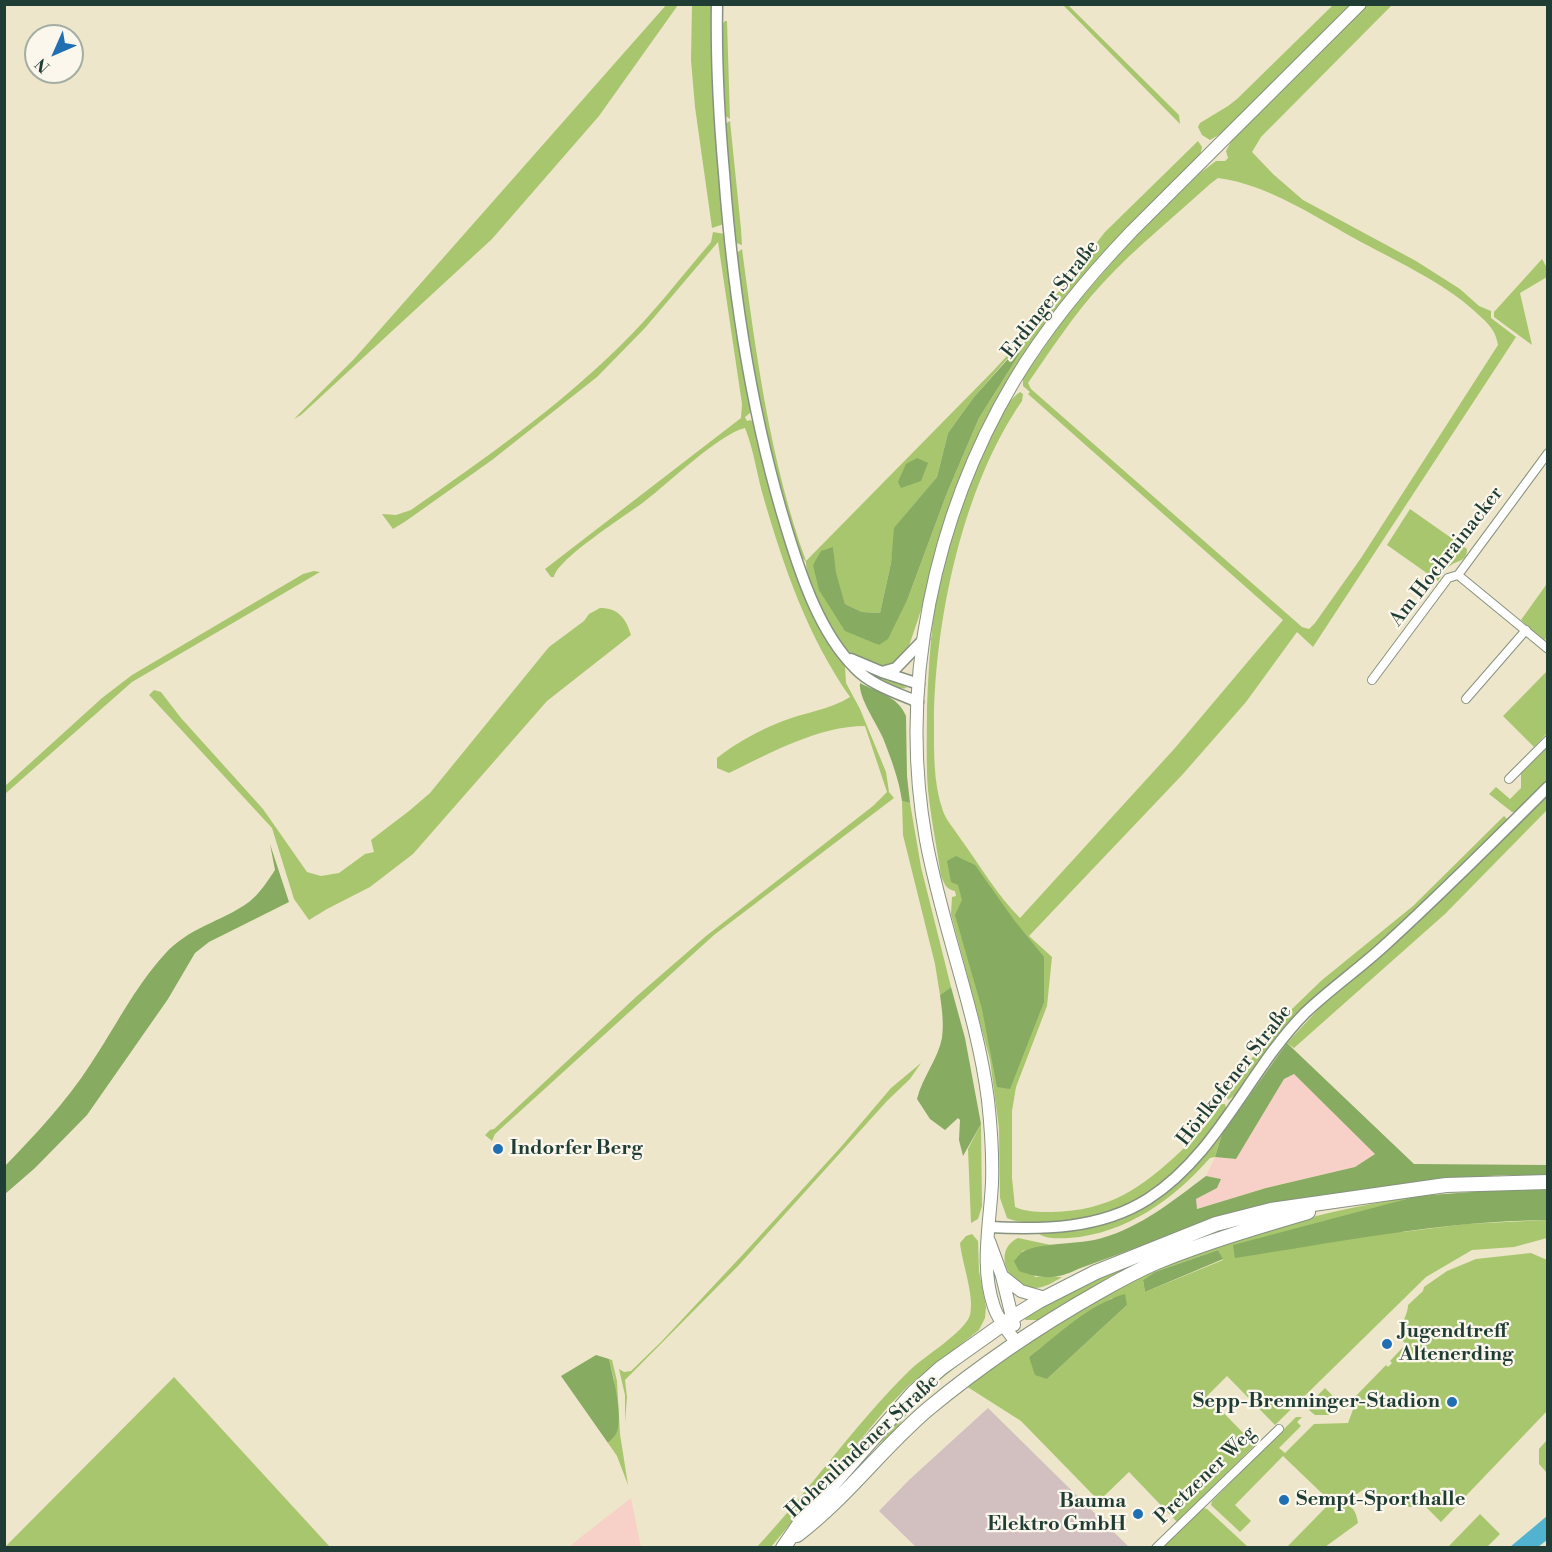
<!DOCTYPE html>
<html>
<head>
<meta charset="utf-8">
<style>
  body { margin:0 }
  #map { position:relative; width:1552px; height:1552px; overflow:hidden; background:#eee6ca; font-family:"Libre Bodoni",serif }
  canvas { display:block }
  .frame { position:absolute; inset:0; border:6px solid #1f3d34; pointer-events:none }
  .north { position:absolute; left:24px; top:24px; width:60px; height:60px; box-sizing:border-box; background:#fbf7ec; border:2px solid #a3ada2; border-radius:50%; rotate:225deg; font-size:16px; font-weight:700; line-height:24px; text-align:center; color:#1f3d34 }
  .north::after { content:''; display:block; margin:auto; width:21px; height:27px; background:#1f6fb2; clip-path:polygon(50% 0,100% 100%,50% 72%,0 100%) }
</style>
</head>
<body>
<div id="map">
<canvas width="1552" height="1552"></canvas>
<div class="frame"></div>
<div class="north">N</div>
</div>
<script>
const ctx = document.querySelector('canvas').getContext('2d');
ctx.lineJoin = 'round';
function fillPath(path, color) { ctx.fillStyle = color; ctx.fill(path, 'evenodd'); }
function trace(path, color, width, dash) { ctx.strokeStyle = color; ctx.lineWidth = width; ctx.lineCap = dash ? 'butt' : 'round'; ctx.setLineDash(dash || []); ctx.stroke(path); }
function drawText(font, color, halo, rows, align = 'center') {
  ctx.font = font + ' "Libre Bodoni",serif'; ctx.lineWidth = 4.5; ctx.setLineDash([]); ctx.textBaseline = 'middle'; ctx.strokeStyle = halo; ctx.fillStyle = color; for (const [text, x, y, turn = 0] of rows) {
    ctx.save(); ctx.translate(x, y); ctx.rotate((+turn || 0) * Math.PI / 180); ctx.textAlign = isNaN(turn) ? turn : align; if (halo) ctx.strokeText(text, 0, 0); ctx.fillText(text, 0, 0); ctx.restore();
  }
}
const built = new Path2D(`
  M1294 1074 1376 1153 1355 1167 1266 1188 1196 1209V1199L1217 1188 1221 1179 1206 1176 1215 1157 1236 1159 1284 1079Z
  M631 1498 641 1547H569L581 1537Z`);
const industrial = new Path2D(`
  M988 1408 1129 1547H916L879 1511 909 1480Z`);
const green = new Path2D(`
  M667 4 678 5 599 116 492 239 301 415 294 419 354 359Z
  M692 5H712L715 131 724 224 712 228 695 107 691 60Z
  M1063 5H1068L1179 115 1180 124Z
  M1333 5H1352L1222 133 1210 140 1202 135 1198 127 1200 123 1228 106 1237 99Z
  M1367 5H1392L1261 137 1252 152 1273 174 1303 200 1416 261 1460 289 1479 306 1491 311V318L1516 337 1313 647 1297 632 1246 702 1183 774 1029 936 1052 957 1047 1006 1016 1087 1012 1111V1178L1015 1207C1026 1212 1040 1212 1052 1212 1109 1211 1142 1188 1182 1150 1195 1137 1212 1121 1221 1104H1225L1227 1112C1175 1174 1140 1218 1052 1222 1037 1222 1021 1224 1007 1218L1000 1198 999 1128 990 1060 951 914 952 897 956 896 955 891C946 889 945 885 941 876 937 848 931 819 928 790 926 763 927 735 927 708 928 676 930 644 934 612 941 562 959 514 977 467 986 446 1001 405 1020 392L1023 394 1022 401C963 486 935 619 934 721 934 751 933 783 943 811 946 820 955 830 960 838 979 864 997 895 1020 918L1175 748 1283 620 1028 394 1030 392 1023 386V378L1065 317 1128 244 1200 173 1216 161H1225L1228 158 1226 151 1233 138ZM1218 178C1267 184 1319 219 1361 242 1402 264 1449 285 1482 318 1491 326 1496 333 1498 345L1361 558 1315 623 1309 629 1302 627 1031 389 1028 383C1051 350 1074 314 1102 284 1135 248 1174 217 1210 184Z
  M725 21H727L730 119 724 115 721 26Z
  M730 121 741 229 742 245 736 243 725 124Z
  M1198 141 1202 147 1200 156 1008 381 982 428 908 649C902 655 897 662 890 665 878 669 856 658 847 650 834 636 805 581 806 562L801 556C775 477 757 397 745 315 742 295 735 271 738 252L742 249C756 354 770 461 806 561L992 372 1018 344 1105 232ZM1015 350 1020 353 979 418 947 493 908 598 878 645 813 565 833 547 835 573 845 604 862 612 880 613 891 563 895 528 937 477 948 433 974 397Z
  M713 232 725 234 731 294 750 407V413L745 417 747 421 750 420 754 422 774 506 793 565 800 585 845 667 846 683 860 709 886 772 889 792 894 798 714 935 495 1134 492 1141 485 1135 490 1130 494 1129 637 996 706 936 873 806 887 792 865 726C819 726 770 753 729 773L717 768V758C737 742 760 730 783 721 806 712 829 710 850 697 808 637 784 568 764 499 757 476 754 450 745 428 719 434 669 483 645 501 627 515 558 558 554 577H551L545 569 741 418 742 404 718 242 645 328 597 377 492 460 406 521 393 529 382 514 396 515 411 510C483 460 557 408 620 346 653 314 681 277 711 242Z
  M1542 259 1547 268V277L1520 293 1532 345 1494 317V312Z
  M1410 509 1467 549C1467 561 1459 560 1451 565 1446 568 1441 576 1438 581L1387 545Z
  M314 571 320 572 132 682 5 794V786L102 698 132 675 303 574Z
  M1546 585 1547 637 1544 641 1521 620Z
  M600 608C618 608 626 618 631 635L547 701 413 854 370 887 327 909 309 920 294 899 272 828 149 695 154 690 161 692 181 718 263 809 307 872 321 876 339 873 365 854 374 852 371 840 409 811 430 793 549 647 584 621 589 614Z
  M1547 671V733L1534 747 1503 716Z
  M870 673 897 682 907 688 897 689 873 676Z
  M1547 746V782L1517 812H1512L1489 794 1496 787 1510 799 1521 788V772Z
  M1547 795V810L1445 914 1294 1048 1287 1043 1324 1003 1417 924Z
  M902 801 910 803 921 867 951 987 940 995 935 964 903 835Z
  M1504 816 1508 820 1385 940 1322 992 1238 1093 1228 1100 1226 1095 1271 1031 1293 1008 1322 980 1413 906Z
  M921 1063 910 1079 887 1101 738 1266 625 1380 627 1397 625 1422V1395L619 1369 624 1372 631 1371 661 1342 747 1250 840 1148 891 1088Z
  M981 1124 982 1206 978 1219 971 1223 968 1149Z
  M1222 1134 1215 1157 1210 1158C1174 1199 1126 1234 1069 1238 1059 1238 1046 1240 1038 1233 1126 1230 1168 1202 1222 1134Z
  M1418 1196 1369 1210 1403 1232 1466 1224 1547 1220V1238L1514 1247 1472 1250 1426 1277 1275 1425 1227 1376 1207 1396 1255 1445 1177 1522 1129 1472 1099 1501 1021 1421 966 1386C1103 1279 1247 1222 1418 1196ZM1218 1250 1223 1260 1145 1292 1143 1280 1155 1272ZM1112 1298 1127 1305 1047 1379 1029 1357 1075 1321Z
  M1271 1216 1218 1232 1142 1262 1040 1320H1025V1317L1028 1314C1106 1274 1186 1238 1271 1216Z
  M972 1234 978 1241 979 1271 986 1307 985 1318 979 1330 908 1386 886 1409 771 1547 756 1548C809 1491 854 1425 909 1371 923 1357 965 1332 970 1315 975 1297 962 1263 960 1243L966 1236Z
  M1018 1238 1051 1245 1022 1251 1035 1277H1062C1054 1282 1044 1288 1035 1288 1009 1288 991 1251 1018 1238Z
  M1531 1253 1547 1260V1411L1441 1522 1426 1507C1403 1509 1385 1502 1367 1487L1344 1503C1354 1507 1356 1512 1358 1523L1325 1547H1287L1331 1502 1283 1456 1235 1505 1251 1521 1240 1532 1211 1505 1212 1501 1296 1417H1302L1297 1422 1301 1426 1279 1448 1285 1453 1314 1424 1348 1423 1354 1407 1350 1402 1386 1365 1388 1367 1392 1363 1390 1361 1406 1344 1399 1337 1403 1329 1402 1328C1403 1319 1408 1313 1408 1305L1423 1291 1424 1287 1447 1271 1476 1259Z
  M977 1350 919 1397 897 1428 877 1447 914 1401 954 1365Z
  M609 1359 612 1360 617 1381 620 1434 628 1485 617 1456 608 1443 617 1432 614 1379Z
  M174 1377 330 1547H5V1545L6 1546Z
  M1325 1388 1335 1398 1332 1402 1338 1408 1330 1415H1315L1309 1410V1404Z
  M1547 1440V1473L1539 1464V1449Z
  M1203 1508 1207 1509 1248 1547 1160 1548Z
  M1480 1514 1500 1534 1487 1547H1448Z`);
const forest = new Path2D(`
  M1016 350 1020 353 979 418 947 493 908 598 888 639 879 645 845 631 819 590 813 565 821 551 833 547 836 573 845 604 862 612 880 613 891 563 894 528 937 477 948 433 974 397Z
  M917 458 928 463 921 481 901 488 898 482 906 464Z
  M860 683C877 692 898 696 906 716L907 776 910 803 902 801C899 779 891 759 883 738 877 724 858 697 860 683Z
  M270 844 289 902 209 942 195 953 168 999 87 1115 35 1168 5 1194V1166C35 1135 66 1102 90 1065 115 1028 134 988 164 955 190 926 220 923 249 902 260 893 267 882 275 870Z
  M956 856 975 865 1014 920 1044 957V1002L1010 1089 997 1087 982 1009 955 915 962 900 958 885 951 882 947 861Z
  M951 987 965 1038 981 1124 963 1156 959 1140 960 1120 958 1118 945 1130 930 1119 917 1099C922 1078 938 1059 942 1038 944 1023 942 1010 940 995Z
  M1287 1043 1414 1164 1547 1165V1175H1504L1443 1179 1309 1199 1212 1220 1078 1269C1056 1280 1042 1279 1019 1271L1014 1261C1017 1258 1020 1253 1024 1251 1043 1242 1079 1245 1102 1238 1141 1227 1174 1200 1206 1176L1221 1179 1217 1188 1196 1199 1197 1209 1266 1188 1355 1167 1375 1154 1294 1074 1284 1079 1236 1159 1215 1157 1222 1134Z
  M1512 1189H1547V1220C1442 1221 1339 1242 1235 1258L1233 1245 1418 1196Z
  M1218 1250 1223 1259 1145 1292 1143 1280 1155 1272Z
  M1125 1294 1127 1305 1047 1379 1035 1375 1029 1357C1058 1335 1089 1304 1125 1294Z
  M596 1355 609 1359C613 1377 623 1414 617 1432 616 1435 611 1440 608 1443L561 1376Z`);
const water = new Path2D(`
  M1547 1516V1540L1538 1547H1510Z`);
const minor = new Path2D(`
  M1458 575 1548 649
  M1372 680 1448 578 1458 575 1548 453
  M1466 699 1526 630
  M1509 779 1548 740
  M1156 1548 1279 1429`);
const tertiary = new Path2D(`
  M717 4C716 61 719 117 724 173 733 294 751 414 787 530 801 576 820 633 855 668 871 685 897 693 918 702
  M851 659 882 672 919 684
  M882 672 896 668 924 639
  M989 1227C1043 1230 1101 1229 1148 1199 1218 1154 1248 1071 1305 1013 1330 989 1359 969 1385 945 1441 894 1494 841 1548 787`);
const secondary = new Path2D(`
  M989 1241 1002 1276 1014 1325
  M1002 1276 1021 1291 1045 1298
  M1016 1342C1008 1331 998 1320 994 1307 980 1267 990 1225 992 1183 993 1156 991 1128 988 1100 977 1013 942 927 926 840 898 684 934 516 1014 381 1047 326 1088 277 1132 231L1360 4`);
const primary = new Path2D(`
  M797 1535C846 1498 882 1448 928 1409 981 1365 1037 1327 1097 1293 1116 1282 1136 1271 1157 1262 1206 1242 1257 1227 1308 1212
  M783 1548 805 1516 913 1393 941 1368 1013 1317 1039 1301 1096 1272 1216 1224 1271 1210 1446 1185 1548 1182`);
const markers = [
  [498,1149,6,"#1f6fb2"],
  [1387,1344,6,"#1f6fb2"],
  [1452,1402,6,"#1f6fb2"],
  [1284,1500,6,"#1f6fb2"],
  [1138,1514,6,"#1f6fb2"]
];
const streetNames = [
  ["Erdinger Straße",1051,300,-52],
  ["Am Hochrainacker",1447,557,-52],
  ["Hörlkofener Straße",1235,1076,-52],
  ["Hohenlindener Straße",863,1447,-43],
  ["Pretzener Weg",1206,1476,-44]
];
const poiNames = [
  ["Indorfer Berg",510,1149],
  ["Jugendtreff",1399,1332],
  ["Altenerding",1399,1355],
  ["Sepp-Brenninger-Stadion",1440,1402,"right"],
  ["Sempt-Sporthalle",1296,1500],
  ["Bauma",1126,1502,"right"],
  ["Elektro GmbH",1126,1525,"right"]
];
fillPath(built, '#f7d1c8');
fillPath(industrial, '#d2bfc0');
fillPath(green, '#a8c66e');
fillPath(forest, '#86ab61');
fillPath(water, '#52b3d1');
trace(minor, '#86927f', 10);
trace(tertiary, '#86927f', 13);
trace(secondary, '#86927f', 14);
trace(primary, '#86927f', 16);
trace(minor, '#fff', 8);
trace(tertiary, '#fff', 10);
trace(secondary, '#fff', 12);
trace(primary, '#fff', 14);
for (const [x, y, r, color] of markers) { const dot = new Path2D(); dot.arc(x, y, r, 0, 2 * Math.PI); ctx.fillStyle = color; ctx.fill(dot); trace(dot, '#fbf7ec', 2); }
drawText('20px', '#1f3d34', '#fbf7ec', streetNames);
drawText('bold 20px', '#1f3d34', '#fbf7ec', poiNames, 'left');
</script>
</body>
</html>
